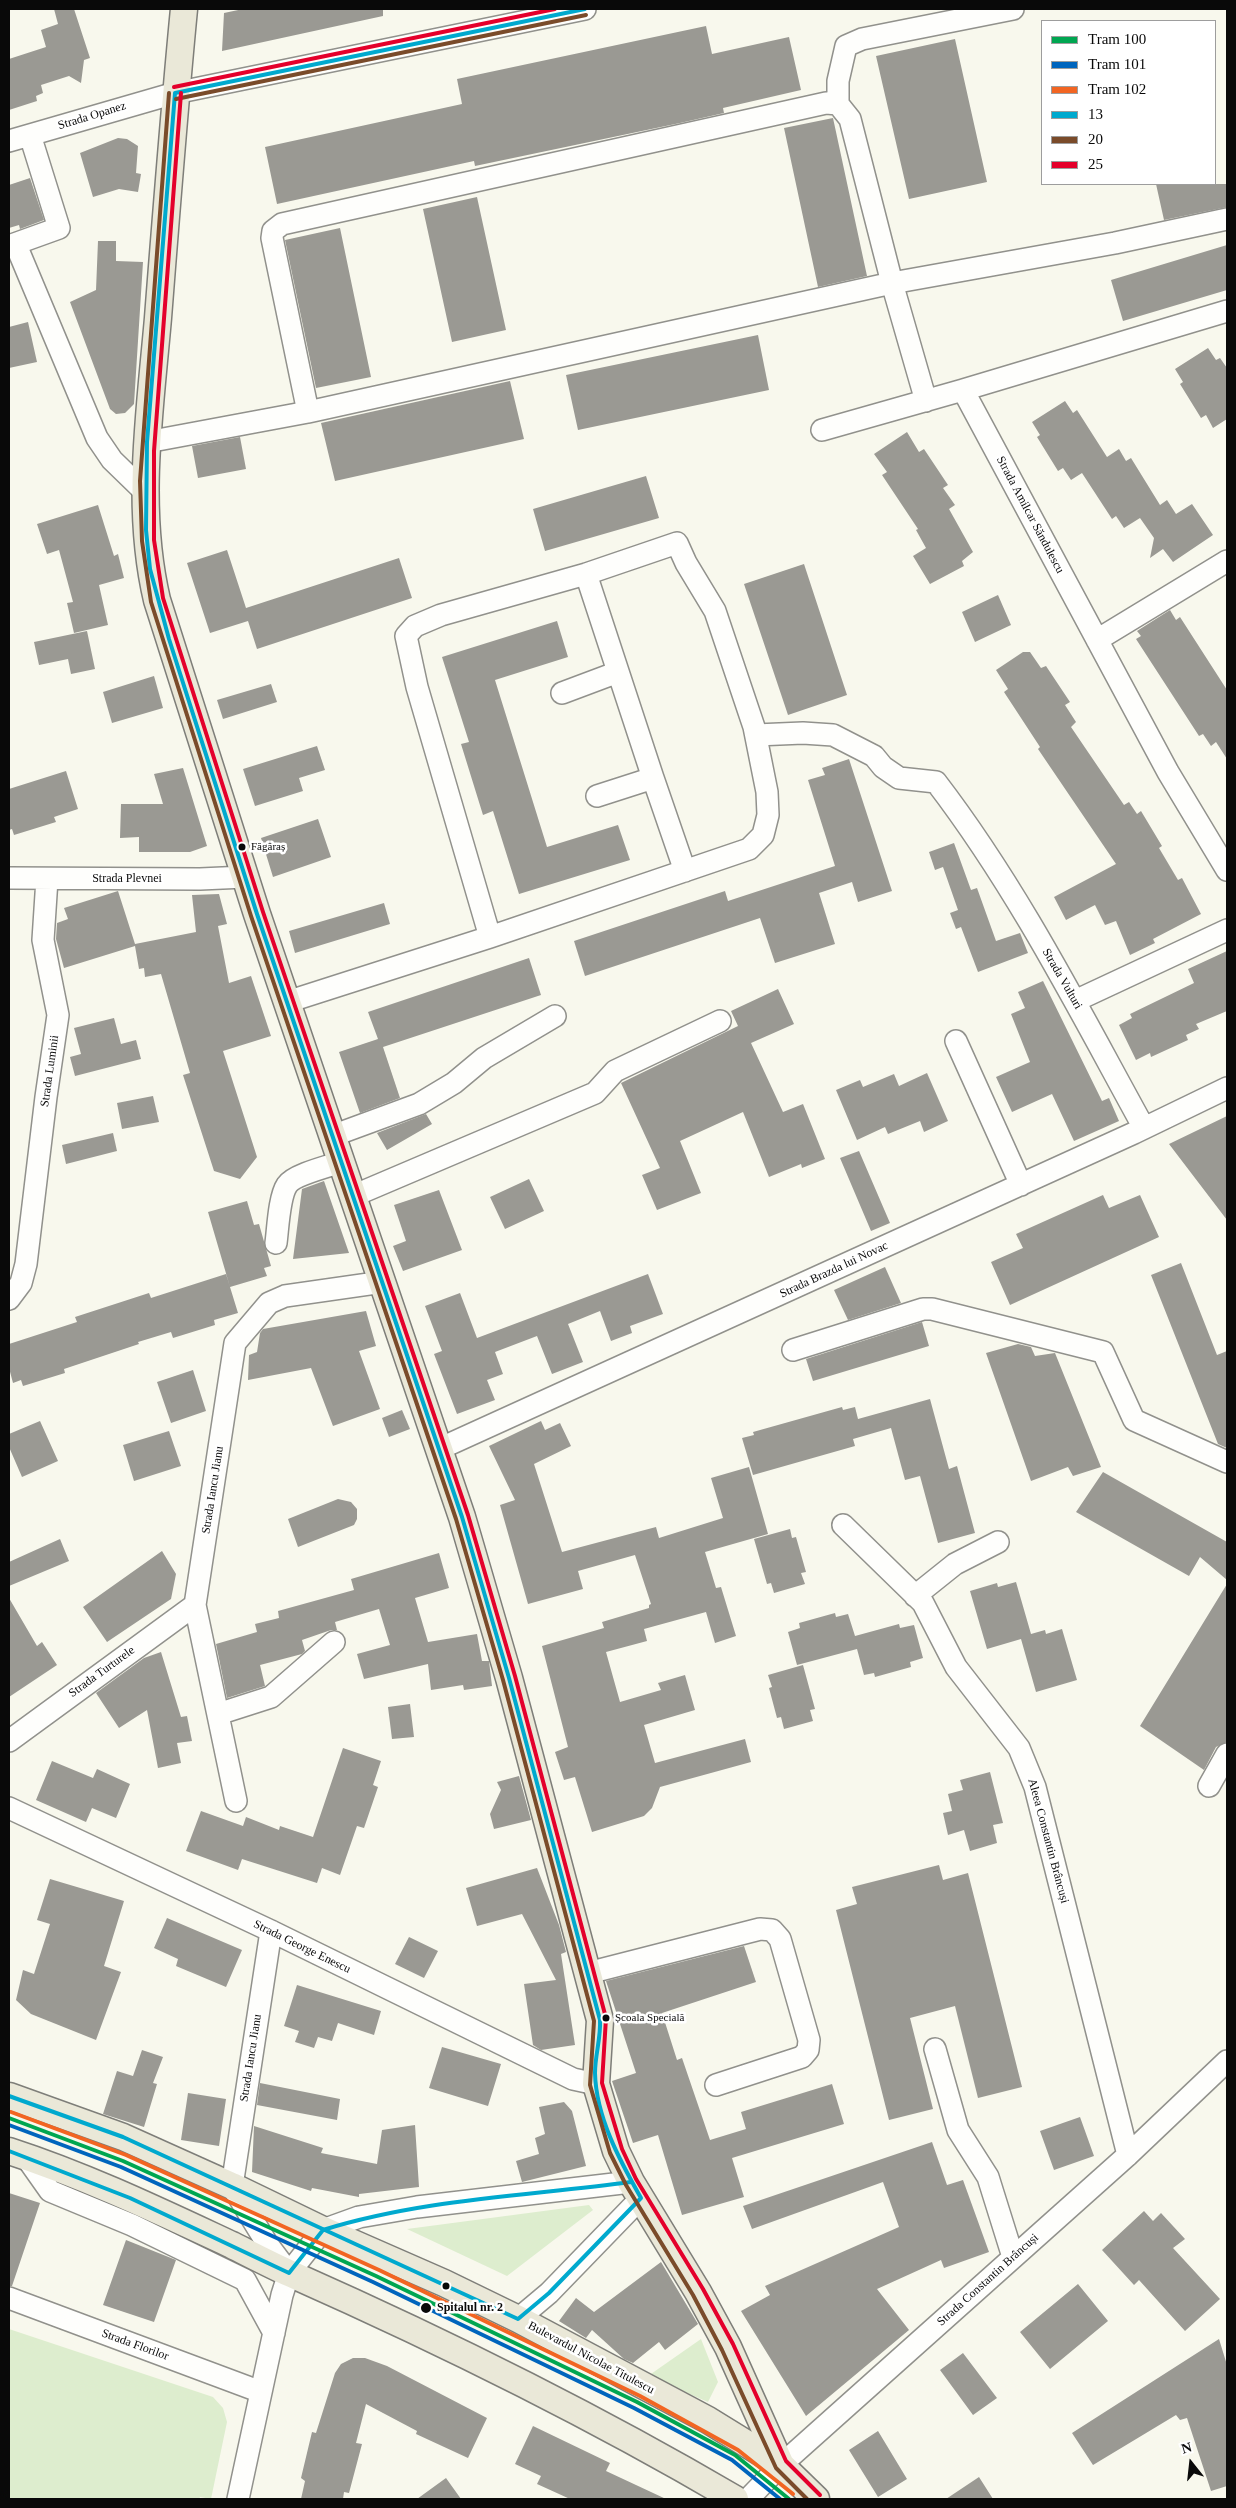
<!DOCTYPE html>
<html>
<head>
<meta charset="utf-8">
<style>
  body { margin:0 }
  #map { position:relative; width:1236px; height:2508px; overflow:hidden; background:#f8f8ed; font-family:Georgia,serif }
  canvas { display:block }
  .frame { position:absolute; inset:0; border:10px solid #090909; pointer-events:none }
  .legend { position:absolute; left:1041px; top:20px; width:175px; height:165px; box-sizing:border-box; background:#fff; border:1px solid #9d9d9d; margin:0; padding:6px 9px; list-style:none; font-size:15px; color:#090909 }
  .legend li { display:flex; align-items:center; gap:10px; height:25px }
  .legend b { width:25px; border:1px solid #9d9d9d }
  .north { position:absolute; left:1166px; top:2438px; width:50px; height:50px; -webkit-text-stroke:4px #fff; paint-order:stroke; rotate:344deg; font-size:14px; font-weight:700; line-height:20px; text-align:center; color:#090909 }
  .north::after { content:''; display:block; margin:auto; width:18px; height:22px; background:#090909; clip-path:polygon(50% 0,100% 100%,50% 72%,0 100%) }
</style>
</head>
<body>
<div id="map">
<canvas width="1236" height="2508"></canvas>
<div class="frame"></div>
<ul class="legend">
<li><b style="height:6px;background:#00a651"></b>Tram 100</li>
<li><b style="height:6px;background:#0065bd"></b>Tram 101</li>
<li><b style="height:6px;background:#f26522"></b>Tram 102</li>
<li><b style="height:6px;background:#00a9ce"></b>13</li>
<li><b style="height:6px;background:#7a4b2a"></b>20</li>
<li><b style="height:6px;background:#e4002b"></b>25</li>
</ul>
<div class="north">N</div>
</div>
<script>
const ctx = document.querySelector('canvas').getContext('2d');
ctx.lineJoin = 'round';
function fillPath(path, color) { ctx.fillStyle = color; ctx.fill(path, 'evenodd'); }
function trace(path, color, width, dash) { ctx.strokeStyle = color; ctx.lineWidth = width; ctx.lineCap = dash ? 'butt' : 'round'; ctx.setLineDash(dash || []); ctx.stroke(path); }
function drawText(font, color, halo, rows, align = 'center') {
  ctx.font = font + ' Georgia,serif'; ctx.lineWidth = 5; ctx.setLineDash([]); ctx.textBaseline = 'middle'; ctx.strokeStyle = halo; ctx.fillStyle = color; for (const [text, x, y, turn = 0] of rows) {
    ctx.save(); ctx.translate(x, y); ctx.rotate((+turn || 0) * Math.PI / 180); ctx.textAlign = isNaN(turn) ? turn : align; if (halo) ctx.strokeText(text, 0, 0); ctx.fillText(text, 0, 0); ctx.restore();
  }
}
const green = new Path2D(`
  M589 2205 593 2210 507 2276 407 2229Z
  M9 2329 213 2397 223 2408 227 2422 211 2499 200 2497 199 2499H9Z
  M701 2339 718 2382 708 2402 648 2376Z`);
const building = new Path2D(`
  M54 9H74L90 58 84 60 81 83 69 76 41 85 43 93 36 96 37 101 9 110V59L46 47 41 30 58 24Z
  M243 9H383V16L222 51 224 13Z
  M706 26 712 54 789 37 801 90 723 108 724 113 680 123 475 166 474 161 277 204 265 147 462 104 457 79Z
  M955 39 987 182 909 199 876 56Z
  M833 118 867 276 818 287 784 128Z
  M118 138 127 139 138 146 136 173 141 174 138 192 119 189 93 197 80 153Z
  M30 178 44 220 20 229 19 225 9 228V185Z
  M1156 184H1227V207L1164 220Z
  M477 197 506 330 452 342 423 209Z
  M340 228 371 377 316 388 285 240Z
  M98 241H116V261L143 262 134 404 125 413 116 414 110 409 70 302 96 290Z
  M1227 245V290L1123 321 1111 280Z
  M28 322 37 362 9 368V327Z
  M758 335 769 390 578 430 566 375Z
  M1208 348 1216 360 1220 358 1227 368V419L1213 428 1206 415 1201 418 1180 384 1183 382 1175 369Z
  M510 381 524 439 335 481 321 423Z
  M1065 401 1073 413 1077 410 1107 457 1119 449 1126 461 1131 458 1160 505 1167 500 1176 514 1192 504 1213 535 1173 562 1163 549 1150 558 1154 538 1140 518 1124 528 1116 516 1112 519 1082 473 1071 480 1063 468 1058 471 1037 437 1040 435 1032 422Z
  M907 432 919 452 924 449 948 485 943 488 955 505 949 509 973 552 962 561 964 566 930 584 913 556 926 548 916 530 918 529 882 475 887 472 874 454Z
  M240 437 246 469 198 478 192 446Z
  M646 476 659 518 545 551 533 509Z
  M98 505 114 556 118 554 124 578 99 585 108 625 74 633 67 603 73 602 59 550 47 554 37 524Z
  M227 550 246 608 399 558 412 598 257 649 248 621 210 633 187 563Z
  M804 564 847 695 788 715 744 584Z
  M998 595 1011 625 975 642 962 612Z
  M1170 610 1176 620 1180 617 1227 690V759L1216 742 1211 746 1203 734 1199 736 1136 639 1141 636 1137 631Z
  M557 621 568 657 495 680 547 847 618 825 630 860 519 894 493 811 483 815 461 744 469 742 442 657Z
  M87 631 95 669 71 674 68 659 39 665 34 642Z
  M1023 652H1030L1041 668 1046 666 1070 702 1065 705 1076 722 1071 727 1124 805 1129 802 1137 814 1141 811 1162 846 1159 848 1178 880 1182 878 1201 914 1153 939 1155 943 1130 955 1116 921 1105 925 1095 905 1066 920 1054 897 1116 864 1038 749 1040 747 1004 692 1008 689 996 670Z
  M154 676 163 708 112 723 103 692Z
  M271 684 277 702 223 719 217 700Z
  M317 746 325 770 299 778 303 791 255 806 243 769Z
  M849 759 892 891 858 902 852 882 819 893 835 944 775 963 760 918 585 976 574 941 725 891 728 901 835 866 808 780 825 775 822 768Z
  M183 768 207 846 190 852H139V837L120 838 121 804H163L154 774Z
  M66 771 78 809 54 817 56 822 14 835 12 829 9 830V789Z
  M318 819 331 857 273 877 261 838Z
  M954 843 971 890 977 888 996 941 1020 933 1028 953 978 972 961 927 956 929 950 913 958 910 943 867 935 870 929 852Z
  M118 891 135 944 196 932 192 895 219 894 227 924 218 926 229 983 251 976 271 1036 223 1051 257 1157 240 1179 214 1171 183 1075 190 1073 161 974 145 977 144 968 139 969 135 946 64 968 56 939 57 923 68 919 64 908Z
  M384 903 390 924 295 953 289 931Z
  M1227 951V1011L1196 1024 1199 1029 1186 1035 1188 1040 1151 1057 1150 1053 1136 1060 1119 1025 1132 1018 1130 1014 1194 983 1188 969Z
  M529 958 541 995 383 1047 400 1098 360 1113 339 1052 378 1039 368 1012Z
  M1043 981 1102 1101 1109 1098 1119 1121 1074 1141 1052 1094 1012 1112 996 1077 1030 1062 1011 1014 1025 1008 1018 992Z
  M778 989 794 1024 751 1043 783 1112 803 1104 825 1159 802 1168 801 1164 769 1177 743 1112 680 1141 701 1193 657 1210 642 1175 660 1168 621 1083 738 1026 731 1011Z
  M114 1018 121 1044 136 1040 141 1059 75 1076 70 1057 81 1054 74 1028Z
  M927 1073 948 1121 924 1132 920 1121 888 1134 885 1127 857 1140 836 1090 860 1080 863 1087 894 1074 899 1086Z
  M153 1096 159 1122 122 1129 117 1103Z
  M426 1114 432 1124 387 1150 377 1133Z
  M1227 1116V1220L1169 1144Z
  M113 1133 117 1151 66 1164 62 1145Z
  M859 1151 890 1223 871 1231 840 1158Z
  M529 1179 544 1211 505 1229 490 1197Z
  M324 1181 349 1253 293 1259 302 1189Z
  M439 1190 462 1250 403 1271 393 1246 406 1241 394 1205Z
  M1103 1195 1109 1208 1140 1195 1159 1237 1010 1305 991 1262 1023 1248 1016 1234Z
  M247 1201 254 1225 259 1224 271 1266 264 1268 267 1276 230 1287 208 1212Z
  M1181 1263 1217 1355 1227 1351V1448L1218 1444 1151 1275Z
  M885 1267 901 1303 848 1320 834 1290Z
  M226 1274 238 1313 214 1320 215 1325 173 1338 171 1332 138 1342 139 1344 64 1369 65 1373 23 1386 21 1380 13 1383 9 1368V1344L77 1322 75 1317 149 1293 151 1298Z
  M648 1274 663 1314 630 1326 632 1333 611 1341 600 1311 568 1324 583 1362 552 1374 537 1336 495 1352 503 1374 487 1380 495 1400 457 1414 434 1354 442 1351 425 1306 460 1293 477 1338Z
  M366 1311 376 1346 359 1351 380 1409 333 1426 311 1368 248 1380 249 1355 257 1352 260 1333 263 1329Z
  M922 1322 929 1346 813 1381 806 1359Z
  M1018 1344 1031 1347 1035 1356 1055 1353 1101 1467 1073 1476 1068 1467 1031 1481 986 1353Z
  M193 1370 206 1411 171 1423 157 1382Z
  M930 1399 949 1469 957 1466 975 1533 938 1543 920 1476 905 1480 891 1428 853 1439 855 1446 753 1475 742 1438 754 1435 753 1432 842 1407 843 1410 855 1407 858 1419Z
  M402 1410 410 1429 389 1437 382 1418Z
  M40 1421 58 1461 22 1477 9 1447V1434Z
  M541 1421 545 1430 560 1423 571 1446 534 1464 562 1552 656 1527 659 1538 723 1518 711 1478 749 1467 768 1534 705 1552 716 1588 721 1587 736 1636 715 1643 706 1612 644 1629 647 1641 606 1652 620 1702 661 1690 658 1683 685 1675 695 1710 644 1725 655 1763 745 1739 751 1762 660 1787 652 1808 644 1816 592 1832 575 1777 564 1780 555 1752 568 1747 542 1646 604 1628 602 1622 649 1608V1605L651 1604 635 1555 578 1571 583 1589 528 1604 500 1505 515 1500 489 1446Z
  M169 1431 181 1466 134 1481 123 1445Z
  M1103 1472 1227 1542V1580L1200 1557 1189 1576 1076 1512Z
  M338 1499 351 1502 357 1509V1519L354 1525 298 1547 288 1519Z
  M790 1529 792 1538 796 1537 806 1572 801 1573 805 1584 774 1593 771 1583 767 1584 754 1539Z
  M60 1539 69 1561 9 1586V1562Z
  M162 1551 176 1574 171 1599 107 1642 83 1607Z
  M439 1553 449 1588 415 1598 428 1642 477 1634 482 1661H489L492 1686 464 1690 463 1685 431 1690 428 1664 364 1679 357 1654 390 1645 379 1609 335 1622 337 1630H331L302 1640 305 1651 302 1654 260 1665 265 1686 227 1698 216 1644 257 1632 255 1624 279 1618 278 1611 354 1590 351 1579Z
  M1016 1582 1031 1634 1045 1630 1046 1634 1062 1629 1077 1680 1036 1692 1021 1639 987 1649 970 1591 997 1583 998 1587Z
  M1227 1584V1742L1216 1747 1204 1770 1140 1726Z
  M9 1598 37 1646 42 1642 57 1665 9 1697Z
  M835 1613 836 1617 848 1614 855 1636 899 1624 900 1628 914 1625 923 1658 910 1662 911 1667 875 1677 874 1673 864 1675 857 1649 797 1665 788 1632 800 1628 799 1623Z
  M161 1652 181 1717 187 1716 192 1741 177 1743 181 1763 158 1768 147 1710 119 1728 96 1693 144 1658Z
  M803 1665 815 1709 810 1710 813 1721 784 1729 781 1717 777 1718 769 1688 772 1687 768 1675Z
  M410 1704 414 1737 392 1739 388 1707Z
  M343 1748 381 1761 373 1785 378 1787 364 1828 357 1826 340 1875 322 1868 317 1883 242 1859 238 1870 186 1851 201 1811 243 1826 246 1817 279 1830 280 1826 313 1837Z
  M52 1761 93 1778 97 1769 130 1784 116 1818 92 1808 86 1822 36 1800Z
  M990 1772 1003 1823 993 1825 997 1843 970 1851 964 1830 948 1835 943 1813 952 1811 948 1794 963 1790 960 1780Z
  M519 1776 531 1820 494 1829 490 1814 501 1790 497 1782Z
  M939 1865 943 1880 968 1873 1022 2087 978 2098 955 2006 910 2018 933 2109 889 2120 836 1910 857 1904 852 1887Z
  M537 1868 559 1925 566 1952 561 1954 575 2045 541 2050 533 2045 524 1984 556 1980 522 1914 477 1926 466 1888Z
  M50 1879 124 1901 104 1966 121 1972 96 2040 31 2014 16 2000 23 1970 34 1974 50 1924 37 1920Z
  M167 1918 242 1950 226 1987 176 1966 178 1959 154 1948Z
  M409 1937 438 1951 424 1978 395 1964Z
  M744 1946 756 1982 662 2013 677 2060 682 2058 710 2140 746 2129 741 2112 832 2084 844 2124 732 2158 744 2197 682 2215 658 2135 633 2143 612 2081 636 2073 606 1981Z
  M297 1985 381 2011 374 2035 338 2023 332 2041 318 2037 314 2048 295 2042 299 2031 284 2026Z
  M442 2047 501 2064 488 2106 429 2088Z
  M142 2050 163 2057 153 2083 157 2084 144 2127 103 2114 117 2071 133 2076Z
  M260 2083 340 2099 337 2120 257 2105Z
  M188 2093 226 2099 219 2146 181 2140Z
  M564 2102 572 2111 586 2166 522 2182 516 2161 539 2154 535 2138 545 2134 539 2107Z
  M1080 2117 1094 2156 1054 2170 1040 2131Z
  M415 2125 419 2187 359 2194V2197L312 2188 311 2191 252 2172 254 2126 323 2148 321 2153 377 2164 382 2130Z
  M932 2142 947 2185 963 2180 989 2252 944 2268 941 2260 877 2289 909 2330 806 2416 741 2311 770 2295 765 2286 899 2227 883 2182 752 2229 743 2206Z
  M9 2193 40 2203 12 2286H9Z
  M1144 2211 1153 2221 1161 2213 1185 2239 1173 2248 1220 2299 1185 2331 1139 2280 1134 2285 1102 2250Z
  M126 2240 176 2260 154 2322 103 2305Z
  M661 2262 698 2324 665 2350 659 2342 633 2363 624 2359 592 2330 586 2338 559 2321 576 2298 594 2312Z
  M1078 2284 1108 2321 1050 2369 1020 2332Z
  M1219 2339 1227 2365V2486L1211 2491 1187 2418 1180 2420 1176 2415 1093 2465 1072 2433Z
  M963 2353 997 2398 973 2415 940 2370Z
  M353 2358H365L387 2366 487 2418 468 2458 416 2434 417 2431 366 2404 356 2443 362 2444 349 2493 344 2492 343 2499H301L305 2481 301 2478 312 2432 316 2433 335 2373 341 2364Z
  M533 2426 610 2463 606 2471 666 2499H570L537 2484 541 2476 515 2464Z
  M878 2431 907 2479 878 2497 849 2450Z
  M979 2477 993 2499H946Z
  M446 2478 461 2499H417Z`);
const minor = new Path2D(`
  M838 104V81L846 46 862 39 1013 9
  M9 141 175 93 585 9
  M16 245 97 438 112 460 147 494
  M9 246 59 228 30 135
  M963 390 1227 311
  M308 412 272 238 273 231 282 224 826 103 838 104 850 119 892 283 926 401
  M822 430 963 390 1168 772 1227 870
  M147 442 308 412 892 283 1115 243 1227 219
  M586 574 653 778
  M1097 640 1227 561
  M562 693 618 672
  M756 735 803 733 833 735 874 756 883 767 899 778 936 782C1018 889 1079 1010 1144 1128
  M597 796 653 778 685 871
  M9 878 200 879 245 877
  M1075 1001 1227 930
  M287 1002 490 937 749 849 763 835 768 815 767 792 754 727 715 611 686 563 677 543 586 574 441 615 415 626 406 636 417 687 490 937
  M956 1041 1021 1185
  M332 1136 419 1104 454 1083 484 1058 555 1016
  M353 1196 595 1093 615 1071 720 1021
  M276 1243C278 1228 279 1197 287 1185 293 1175 329 1166 341 1162
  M9 1299 21 1283 26 1264 46 1097 58 1015 43 940 47 879
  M793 1350 923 1309H932L1103 1352 1134 1420 1227 1462
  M439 1449 1134 1133 1227 1088
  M843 1525 923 1603 956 1667 1019 1748 1035 1787 1128 2155
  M915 1596 955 1564 998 1542
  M218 1714 271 1697 334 1642
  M9 1741 195 1605
  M1209 1786 1227 1754
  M236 1801 195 1605 235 1343 269 1303 285 1296 383 1282
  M9 1808 271 1931 573 2079 596 2084
  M271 1931 232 2186 268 2245 289 2273
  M588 1973 760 1929 772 1930 780 1939 809 2040 808 2050 802 2057 716 2085
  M935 2049 958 2130 988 2177 1013 2257
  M26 2157 50 2191 132 2225 245 2280 274 2333
  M9 2298 261 2392
  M518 2319 549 2293 641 2198
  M238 2499 282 2295 289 2273 323 2230 359 2217 417 2207 631 2182
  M748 2499 781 2465 1128 2155 1227 2061`);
const major = new Path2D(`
  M184 9C174 112 166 215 158 318 150 411 135 507 157 600L257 914 462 1517 509 1678 600 2020 596 2084 616 2151 631 2182 698 2292 728 2347 781 2465
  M9 2096 123 2137 232 2186 323 2230 444 2283 518 2319 708 2420 781 2465 816 2499
  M9 2151C86 2176 159 2211 232 2245 252 2255 271 2265 291 2274 442 2341 592 2415 735 2499`);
const bus1 = new Path2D(`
  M175 93 585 9
  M9 2096 123 2137 518 2319 549 2293 641 2198C620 2161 596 2117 595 2073 595 2055 601 2038 600 2020L509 1678 462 1517 257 914 169 639 150 569 146 530 147 442 175 93
  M9 2151 130 2198 289 2273 323 2230
  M323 2230C423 2199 527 2196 631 2182`);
const bus2 = new Path2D(`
  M169 93 140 481 142 541 151 602 251 916 456 1519 503 1680 594 2021 590 2085 610 2153 626 2185 693 2295 722 2350 776 2468 807 2499
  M176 99 586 15`);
const bus3 = new Path2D(`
  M174 87 555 9
  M181 93 154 451V540L163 598 263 912 468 1515 515 1676 606 2018 602 2083 622 2149 636 2179 703 2289 733 2344 786 2461 820 2495`);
const tram1 = new Path2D(`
  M9 2118 123 2161 376 2276 637 2402 735 2455 789 2499`);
const tram2 = new Path2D(`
  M9 2125 121 2167 373 2282 634 2408 732 2460 780 2499`);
const tram3 = new Path2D(`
  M11 2112 126 2155 379 2270 640 2396 738 2450 793 2494`);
const markers = [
  [242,847,4.5,"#090909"],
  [606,2018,4.5,"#090909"],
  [446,2286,4.5,"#090909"],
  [426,2308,6,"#090909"]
];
const busNames = [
  ["Făgăraș",251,847],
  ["Școala Specială",615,2018]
];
const streetNames = [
  ["Strada Opanez",92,116,-17],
  ["Strada Amilcar Săndulescu",1030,515,62],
  ["Strada Plevnei",127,879],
  ["Strada Vulturi",1062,979,60],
  ["Strada Luminii",50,1071,-82],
  ["Strada Brazda lui Novac",834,1270,-25],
  ["Strada Iancu Jianu",213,1490,-81],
  ["Strada Turturele",102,1672,-36],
  ["Aleea Constantin Brâncuși",1048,1841,75],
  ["Strada George Enescu",302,1947,26],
  ["Strada Iancu Jianu",251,2058,-81],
  ["Strada Constantin Brâncuși",988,2280,-42],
  ["Strada Florilor",135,2345,20],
  ["Bulevardul Nicolae Titulescu",591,2358,28]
];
const stopNames = [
  ["Spitalul nr. 2",437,2308]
];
fillPath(green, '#ddedce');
fillPath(building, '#9a9993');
trace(minor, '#91918c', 24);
trace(major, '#7e7e79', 29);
trace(minor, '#fefefc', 21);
trace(major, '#eae8d8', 26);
trace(bus1, '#00a9ce', 4);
trace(bus2, '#7a4b2a', 4);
trace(bus3, '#e4002b', 4);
trace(tram1, '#00a651', 4);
trace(tram2, '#0065bd', 4);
trace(tram3, '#f26522', 4);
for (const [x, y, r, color] of markers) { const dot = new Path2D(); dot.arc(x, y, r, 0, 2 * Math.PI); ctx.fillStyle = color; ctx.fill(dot); trace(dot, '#fff', 2); }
drawText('11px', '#090909', '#fff', busNames, 'left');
drawText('12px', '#090909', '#fff', streetNames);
drawText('bold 12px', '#090909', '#fff', stopNames, 'left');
</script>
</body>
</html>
